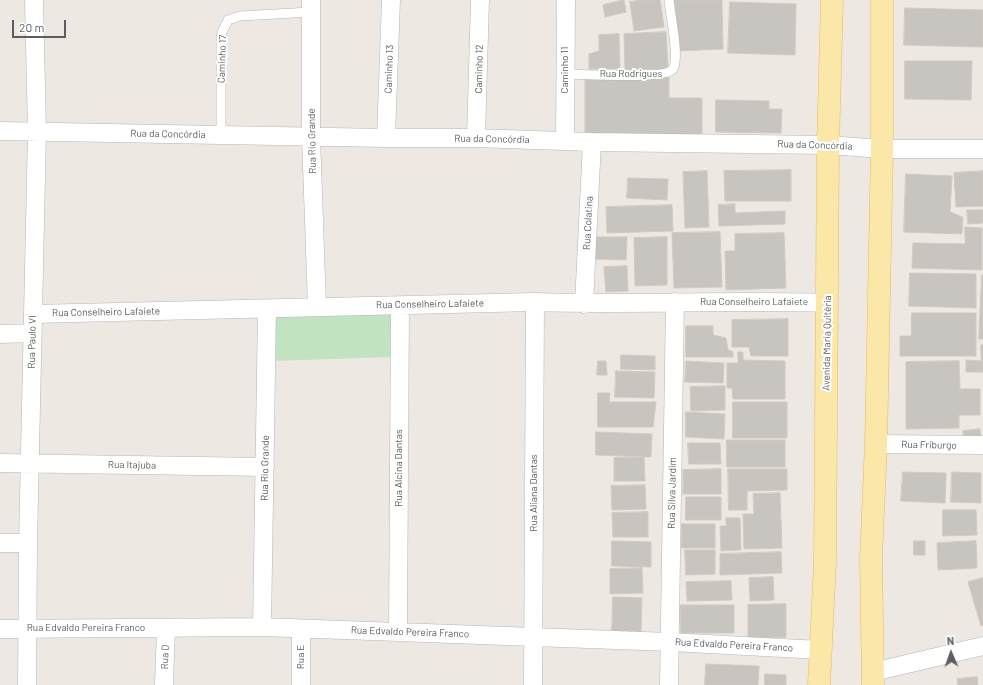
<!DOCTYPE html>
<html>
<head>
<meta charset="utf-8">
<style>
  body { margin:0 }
  #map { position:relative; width:983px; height:685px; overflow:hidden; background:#ede9e2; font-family:Barlow,sans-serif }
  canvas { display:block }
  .north { position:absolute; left:931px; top:633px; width:40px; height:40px; -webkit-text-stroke:3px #fff; paint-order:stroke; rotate:358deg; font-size:11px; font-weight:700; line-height:16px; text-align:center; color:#5a5e62 }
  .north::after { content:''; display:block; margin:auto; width:14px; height:18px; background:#5a5e62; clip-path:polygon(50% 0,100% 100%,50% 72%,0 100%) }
  .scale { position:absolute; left:12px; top:20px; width:54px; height:18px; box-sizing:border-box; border:2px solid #5a5e62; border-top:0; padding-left:5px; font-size:12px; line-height:14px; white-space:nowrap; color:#5a5e62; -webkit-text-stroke:3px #fff; paint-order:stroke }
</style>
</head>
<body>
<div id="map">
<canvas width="983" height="685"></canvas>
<div class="north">N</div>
<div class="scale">20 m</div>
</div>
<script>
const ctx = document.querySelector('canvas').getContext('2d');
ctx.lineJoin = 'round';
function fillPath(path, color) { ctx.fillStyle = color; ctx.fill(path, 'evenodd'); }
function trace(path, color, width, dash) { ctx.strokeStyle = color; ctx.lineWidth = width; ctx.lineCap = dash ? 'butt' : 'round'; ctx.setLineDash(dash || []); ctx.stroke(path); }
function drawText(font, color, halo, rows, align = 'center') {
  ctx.font = font + ' Barlow,sans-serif'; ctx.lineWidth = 4; ctx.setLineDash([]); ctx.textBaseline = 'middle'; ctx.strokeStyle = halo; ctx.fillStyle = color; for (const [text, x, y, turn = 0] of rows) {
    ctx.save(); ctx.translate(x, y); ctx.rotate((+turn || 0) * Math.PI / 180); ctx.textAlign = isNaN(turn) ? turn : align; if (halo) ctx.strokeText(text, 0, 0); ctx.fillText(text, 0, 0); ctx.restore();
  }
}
const green = new Path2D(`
  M391 313 392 357 273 361 275 317Z`);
const building = new Path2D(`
  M624 0 626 12 605 17 603 5Z
  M641 0H660L664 27 634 31 630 2Z
  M675 0H722L723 49 676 51Z
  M730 2 796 4 795 55 728 53Z
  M905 8 983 10V47L904 45Z
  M666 32 668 69 625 70 624 34Z
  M619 34 620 69H589V54L599 51V35Z
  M905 61H972L971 100 905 99Z
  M669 76V98H702V135L585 137V77Z
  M716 100 769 101V109H782L781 133 716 132Z
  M791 170V201H725L724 171Z
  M707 171 709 227 685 228 683 172Z
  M983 171V206L956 207 954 173Z
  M906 174 952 176 950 212 963 217 962 234 904 232Z
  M628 178 668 179 667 200 627 198Z
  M735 204V213L785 211V224L719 226 718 205Z
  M672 205 673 231 607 233 606 207Z
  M967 210H983V223L968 224Z
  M965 227 982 228V270L912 268 913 243 965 244Z
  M720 232 722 287 674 288 672 233Z
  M784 233 786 288 726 290 725 251H735V234Z
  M595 237H627L626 260 595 259Z
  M667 237V285L635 286 634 238Z
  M627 266 628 291 606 292 604 267Z
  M910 273 976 274V308L909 306Z
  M982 275H983V339H979Z
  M912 313H976V356H900V336H911Z
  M788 319V356H751L749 347H732V320Z
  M686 326H713V335L726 338 728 350 733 352V357H686Z
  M981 345H983V372H966V360L981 361Z
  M738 352H743V360L785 361V399H733L732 388H727V363H738Z
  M621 355 655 356V370L621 369Z
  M598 361H606L607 375H597Z
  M686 361 724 363 723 383 685 382Z
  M959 361 960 389H980V415H959V428L906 429V362Z
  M616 371 655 372 654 398 615 397Z
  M725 386V410L691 411 690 387Z
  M598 393H610L609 402H656L653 427H598Z
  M733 402H787V438H733Z
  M686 412 725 414 724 439 686 437Z
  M980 429 981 440 963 441V431Z
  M596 432 652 434 651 457 596 455Z
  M727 440H785V467H727Z
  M688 443H720L721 464H689Z
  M644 457 645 481H614V458Z
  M721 469V494H683V470Z
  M728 469H787V490L747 491V510H729Z
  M903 472 946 473 945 503 901 501Z
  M952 472 981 473V503L951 502Z
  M645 485 646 509 612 510 611 486Z
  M780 493 782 548 744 549 743 514H754L753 494Z
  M686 497H721V520H686Z
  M943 510H976L977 535 943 536Z
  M648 512V537H613L612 513Z
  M726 518H740L741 550 721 551 720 526H726Z
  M681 524H715V548H682Z
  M612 541 651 542V567L612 566Z
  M914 541H925V555H914Z
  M976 541 977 568 938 570 937 543Z
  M685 550H715V574L686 575Z
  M781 552 782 573 720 575V554Z
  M642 568 643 593 610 594V569Z
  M773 577 774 600 750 601 749 578Z
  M983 578V625L981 626 968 582Z
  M731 581 732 600 687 601 686 582Z
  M613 597 642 598 641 633 612 632Z
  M786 604V637L748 638V605Z
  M680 605H734V633H681Z
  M706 664 759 666 758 685H705Z
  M765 674 786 675V685H765Z
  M977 677 978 685H958L957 679Z`);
const lane = new Path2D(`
  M565 74C581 74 666 80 673 69 680 57 670 15 669 0
  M221 135V38L222 32 228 20 240 16 311 12`);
const street = new Path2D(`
  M311 0V136L317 307
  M0 131 386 138H476L592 142 828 145 882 149H983
  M386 138 391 0
  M476 138 480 0
  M565 141 566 0
  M584 304 592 142
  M33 314 535 302C632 305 730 300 828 303
  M0 334 32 333
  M876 444 983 445
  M0 463 265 467
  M0 543H28
  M262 627 267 309
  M0 629 262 627 670 642 820 650
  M398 631 400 306
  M873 672 983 646
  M27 685 28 543 37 132 34 0
  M164 685 166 628
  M301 685V629
  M533 685 535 302
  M669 685 675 302`);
const primary = new Path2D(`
  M819 685 825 562 828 145 832 0
  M873 685 871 558 876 444 882 149V0`);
const streetNames = [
  ["Caminho 17",222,59,-88],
  ["Caminho 13",389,69,-88],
  ["Caminho 12",479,69,-89],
  ["Caminho 11",565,70,-90],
  ["Rua Rodrigues",631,74],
  ["Rua da Concórdia",168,134,1],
  ["Rua da Concórdia",492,139,1],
  ["Rua Rio Grande",312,141,-91],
  ["Rua da Concórdia",815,145,2],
  ["Rua Colatina",588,223,-87],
  ["Rua Conselheiro Lafaiete",754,302],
  ["Rua Conselheiro Lafaiete",430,304,-1],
  ["Rua Conselheiro Lafaiete",106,312,-1],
  ["Rua Paulo VI",32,342,-89],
  ["Avenida Maria Quitéria",827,343,-89],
  ["Rua Friburgo",929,445,1],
  ["Rua Itajuba",132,465,1],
  ["Rua Rio Grande",265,468,-89],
  ["Rua Alcina Dantas",399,468,-90],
  ["Rua Aliana Dantas",534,493,-90],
  ["Rua Silva Jardim",672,493,-89],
  ["Rua Edvaldo Pereira Franco",86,628],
  ["Rua Edvaldo Pereira Franco",410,632,2],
  ["Rua Edvaldo Pereira Franco",734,645,3],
  ["Rua D",165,657,-88],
  ["Rua E",301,657,-90]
];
fillPath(green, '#c2e3bf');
fillPath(building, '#c8c4bf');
trace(building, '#d1cac1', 1);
trace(lane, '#b3b5b9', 10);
trace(street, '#b3b5b9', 19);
trace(primary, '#ebb75d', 23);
trace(lane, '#fff', 9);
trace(street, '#fff', 18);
trace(primary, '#fbe7a8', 22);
drawText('10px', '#5a5e62', '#fff', streetNames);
</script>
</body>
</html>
